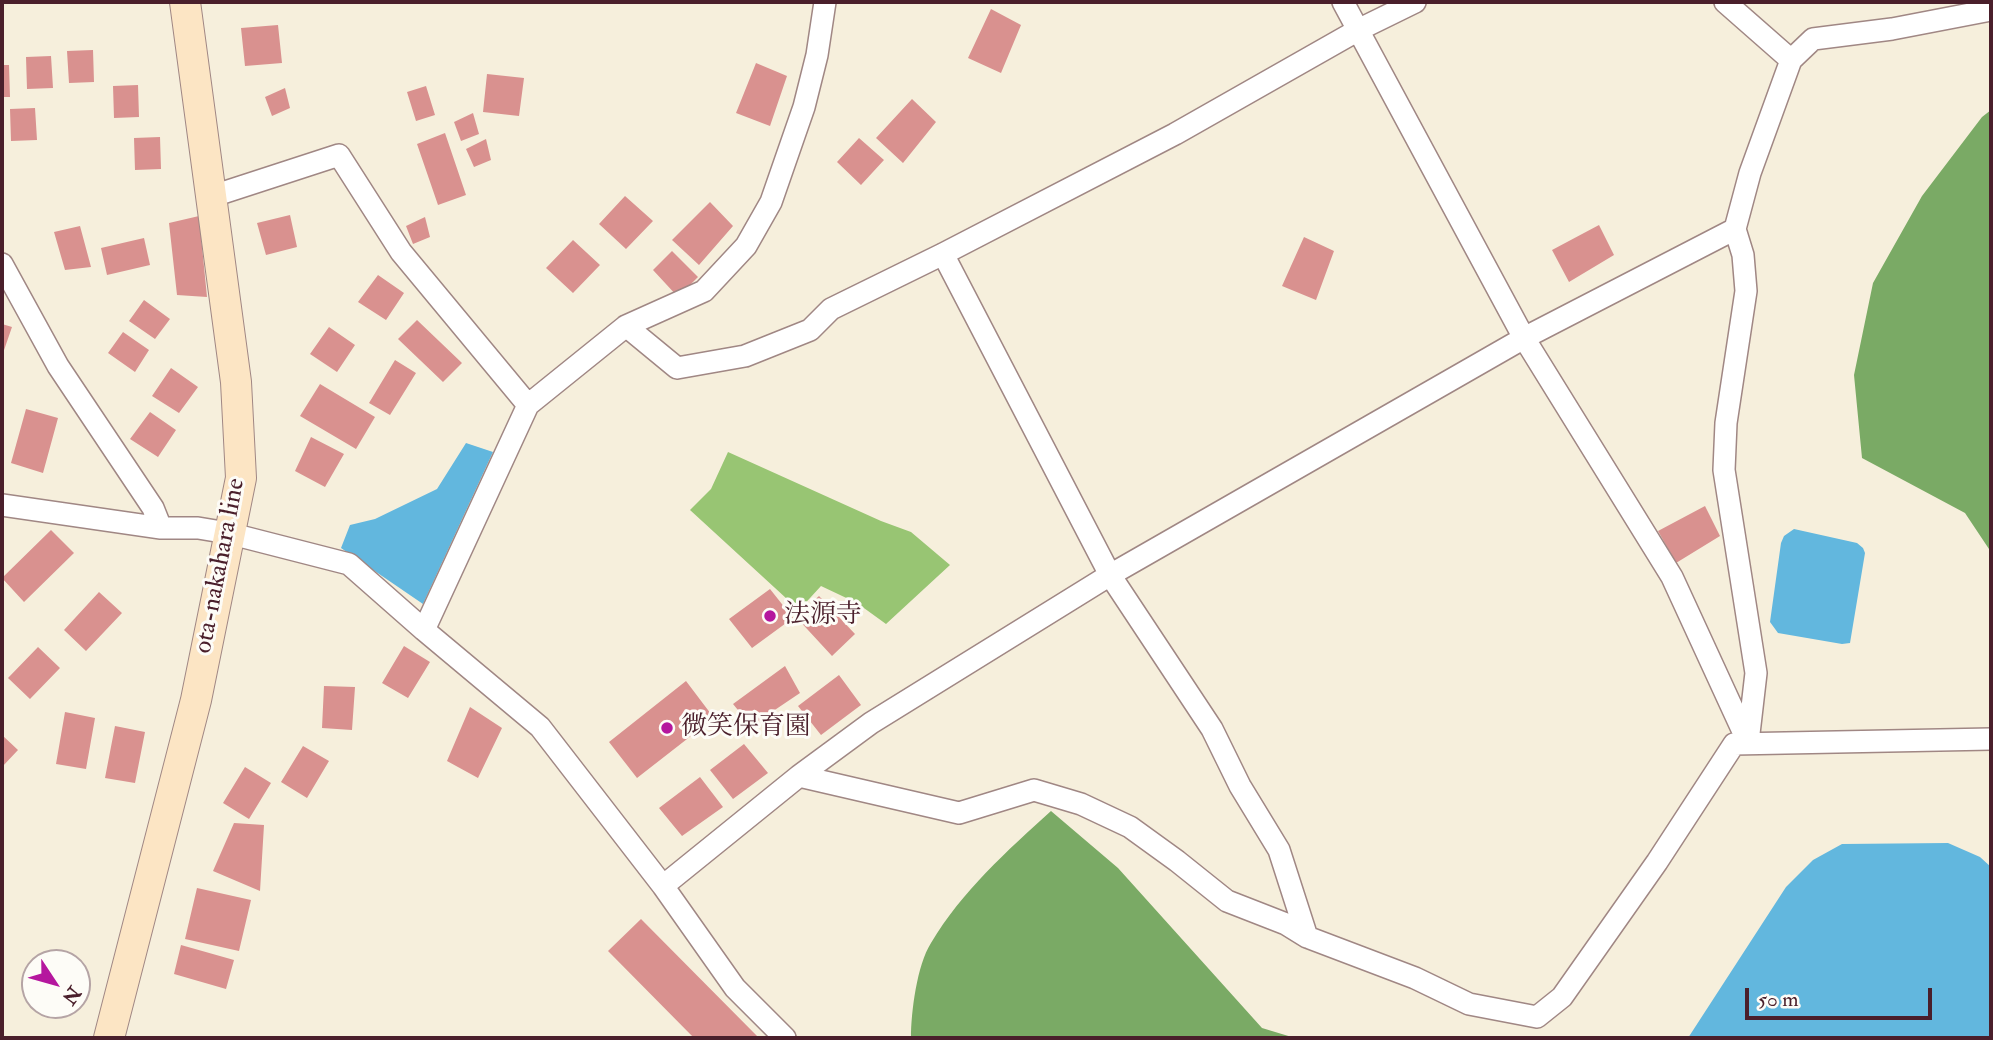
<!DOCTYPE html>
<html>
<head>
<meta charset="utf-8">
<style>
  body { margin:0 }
  #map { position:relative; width:1993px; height:1040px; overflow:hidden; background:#f6efdc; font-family:"IM FELL Double Pica",serif }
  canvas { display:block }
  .frame { position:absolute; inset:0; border:4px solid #4a1f2b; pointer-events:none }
  .north { position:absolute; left:21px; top:949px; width:70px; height:70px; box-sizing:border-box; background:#fdfcf7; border:2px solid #b5a4a5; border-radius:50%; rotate:126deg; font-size:19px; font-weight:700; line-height:28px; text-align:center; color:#4a1f2b }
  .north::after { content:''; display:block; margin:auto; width:24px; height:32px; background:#b5179e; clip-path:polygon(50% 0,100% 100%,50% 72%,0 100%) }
  .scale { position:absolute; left:1745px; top:988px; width:187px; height:32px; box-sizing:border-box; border:4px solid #4a1f2b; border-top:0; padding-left:9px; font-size:21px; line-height:24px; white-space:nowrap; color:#4a1f2b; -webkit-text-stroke:5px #fdfcf7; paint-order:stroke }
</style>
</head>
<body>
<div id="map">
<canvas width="1993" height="1040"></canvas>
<div class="frame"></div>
<div class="north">N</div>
<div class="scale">50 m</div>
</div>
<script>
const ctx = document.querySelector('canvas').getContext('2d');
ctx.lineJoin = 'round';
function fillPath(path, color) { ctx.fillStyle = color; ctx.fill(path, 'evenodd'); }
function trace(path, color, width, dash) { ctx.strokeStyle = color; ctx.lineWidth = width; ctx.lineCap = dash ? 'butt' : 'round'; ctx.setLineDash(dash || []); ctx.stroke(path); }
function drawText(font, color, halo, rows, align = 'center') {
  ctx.font = font + ' "IM FELL Double Pica","Noto Serif JP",serif'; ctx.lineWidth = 6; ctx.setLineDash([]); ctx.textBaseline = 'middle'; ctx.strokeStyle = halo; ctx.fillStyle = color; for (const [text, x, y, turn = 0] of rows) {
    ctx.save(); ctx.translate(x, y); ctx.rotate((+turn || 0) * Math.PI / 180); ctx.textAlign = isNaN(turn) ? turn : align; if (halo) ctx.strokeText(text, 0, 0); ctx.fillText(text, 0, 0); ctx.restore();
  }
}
const green = new Path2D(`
  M728 452 881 521 911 532 950 565 886 624 857 603 821 586 799 610 690 510 711 489Z`);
const forest = new Path2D(`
  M1991 110V552L1965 513 1862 458 1854 375 1873 283 1922 196 1982 117Z
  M1051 811 1118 868 1262 1028 1295 1038H911C911 1012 917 965 931 943 962 891 1007 851 1051 811Z`);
const water = new Path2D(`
  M466 443 493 452 423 604 341 548 350 525 375 519 437 489Z
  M1794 529 1857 543 1863 548 1865 553 1850 643 1842 644 1778 633 1770 622 1781 543 1784 536Z
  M1948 843 1980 857 1991 867V1038H1688L1786 887 1813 860 1842 844Z`);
const building = new Path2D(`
  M991 9 1021 25 1001 73 968 58Z
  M278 25 282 63 245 66 241 28Z
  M93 50 94 82 69 83 67 51Z
  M51 56 53 88 27 89 26 57Z
  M756 63 787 76 770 126 736 113Z
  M2 65H9L10 97H2Z
  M487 74 524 78 519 116 483 112Z
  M138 85 139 117 114 118 113 86Z
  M426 86 435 115 416 121 407 92Z
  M285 88 290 108 272 116 265 97Z
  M912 99 936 122 903 163 876 138Z
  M35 108 37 140 11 141 10 109Z
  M473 113 479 134 461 141 454 122Z
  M445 133 466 195 438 205 417 144Z
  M160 137 161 169 135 170 134 138Z
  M859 138 884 160 861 185 837 162Z
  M486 139 491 160 474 167 466 149Z
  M625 196 653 221 626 249 599 224Z
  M710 202 733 226 699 265 672 240Z
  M290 215 297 247 266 255 257 223Z
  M199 216 207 297 177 295 169 223Z
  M425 217 430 237 413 244 406 226Z
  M1599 225 1614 255 1569 282 1552 250Z
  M80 226 91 267 65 270 54 232Z
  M1304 237 1334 251 1316 300 1282 286Z
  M144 238 150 265 107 275 101 248Z
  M573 240 600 265 573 293 546 268Z
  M672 251 698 277 678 297 653 270Z
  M378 275 404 293 386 320 358 302Z
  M144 300 170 319 155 339 129 321Z
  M417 320 462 363 443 382 398 339Z
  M2 324 12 327 2 356Z
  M329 327 355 345 337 372 310 354Z
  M123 332 149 350 135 372 108 353Z
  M395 360 416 373 390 415 369 403Z
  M171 368 198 387 179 413 152 396Z
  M320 384 375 417 356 449 300 416Z
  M26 409 58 418 43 473 11 463Z
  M150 412 176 430 158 457 130 439Z
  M311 437 344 454 325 487 295 471Z
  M1705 506 1720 536 1676 563 1658 531Z
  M51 530 74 553 24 602 2 578Z
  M770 589 793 618 752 648 729 619Z
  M99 592 122 613 86 651 64 630Z
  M819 596 855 634 832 656 796 617Z
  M404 646 430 662 408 698 382 683Z
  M38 647 60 668 30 699 8 678Z
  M785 666 800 693 751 726 733 704Z
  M839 675 861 705 821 735 798 706Z
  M686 681 714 718 637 778 609 742Z
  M324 686 355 687 352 730 322 728Z
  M470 707 502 728 478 778 447 761Z
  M65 712 95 718 86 769 56 764Z
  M115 726 145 732 135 783 105 778Z
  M2 735 18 750 2 767Z
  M744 744 768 773 733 799 710 770Z
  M303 746 329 761 307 798 281 782Z
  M245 767 271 783 249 819 223 803Z
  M700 777 723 807 682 836 659 808Z
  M234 823 264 825 260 891 213 871Z
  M197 888 251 900 239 951 185 939Z
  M641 919 759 1038H694L608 951Z
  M181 945 234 960 226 989 174 974Z`);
const minor = new Path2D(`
  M1343 2 1524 338 1672 577 1747 740
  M1725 2 1791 60
  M213 196 339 155 401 252 528 405
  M943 254 1110 575 1212 729 1240 786 1279 850 1307 937
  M2 264 58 366 153 508 161 528
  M626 326 677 368 745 356 810 330 831 309 943 254 1175 134 1360 29 1415 2
  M2 505 161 528H198L228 533 349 564 424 630 540 727 663 886 735 988 785 1038
  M424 630 528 405 626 326 704 291 746 246 771 202 804 107 817 55 825 2
  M1748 742 1756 673 1724 470 1726 423 1746 291 1743 255 1735 229 1750 173 1791 60 1813 39 1892 29 1991 10
  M799 776 959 813 1034 790 1081 804 1130 827 1177 861 1227 901 1286 924 1307 937 1415 978 1469 1004 1537 1017 1562 997 1657 862 1734 744 1991 739
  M663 886 799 776 871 723 1110 575 1524 338 1735 229`);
const secondary = new Path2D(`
  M109 1038 196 700 241 478 236 382 185 2`);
const markers = [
  [770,616,7,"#b5179e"],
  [667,728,7,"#b5179e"]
];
const streetNames = [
  ["ota-nakahara line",221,566,-79]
];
const poiNames = [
  ["法源寺",784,616],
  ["微笑保育園",681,728]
];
fillPath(green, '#98c573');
fillPath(forest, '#7aaa65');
fillPath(water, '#62b7de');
fillPath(building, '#d9918f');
trace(minor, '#a08784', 24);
trace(secondary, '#a08784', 32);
trace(minor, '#fff', 21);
trace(secondary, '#fce5c4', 30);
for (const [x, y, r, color] of markers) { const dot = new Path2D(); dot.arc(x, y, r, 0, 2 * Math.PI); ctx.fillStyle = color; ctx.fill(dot); trace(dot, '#fdfcf7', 2.5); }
drawText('26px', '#4a1f2b', '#fdfcf7', streetNames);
drawText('26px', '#4a1f2b', '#fdfcf7', poiNames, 'left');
</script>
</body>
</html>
